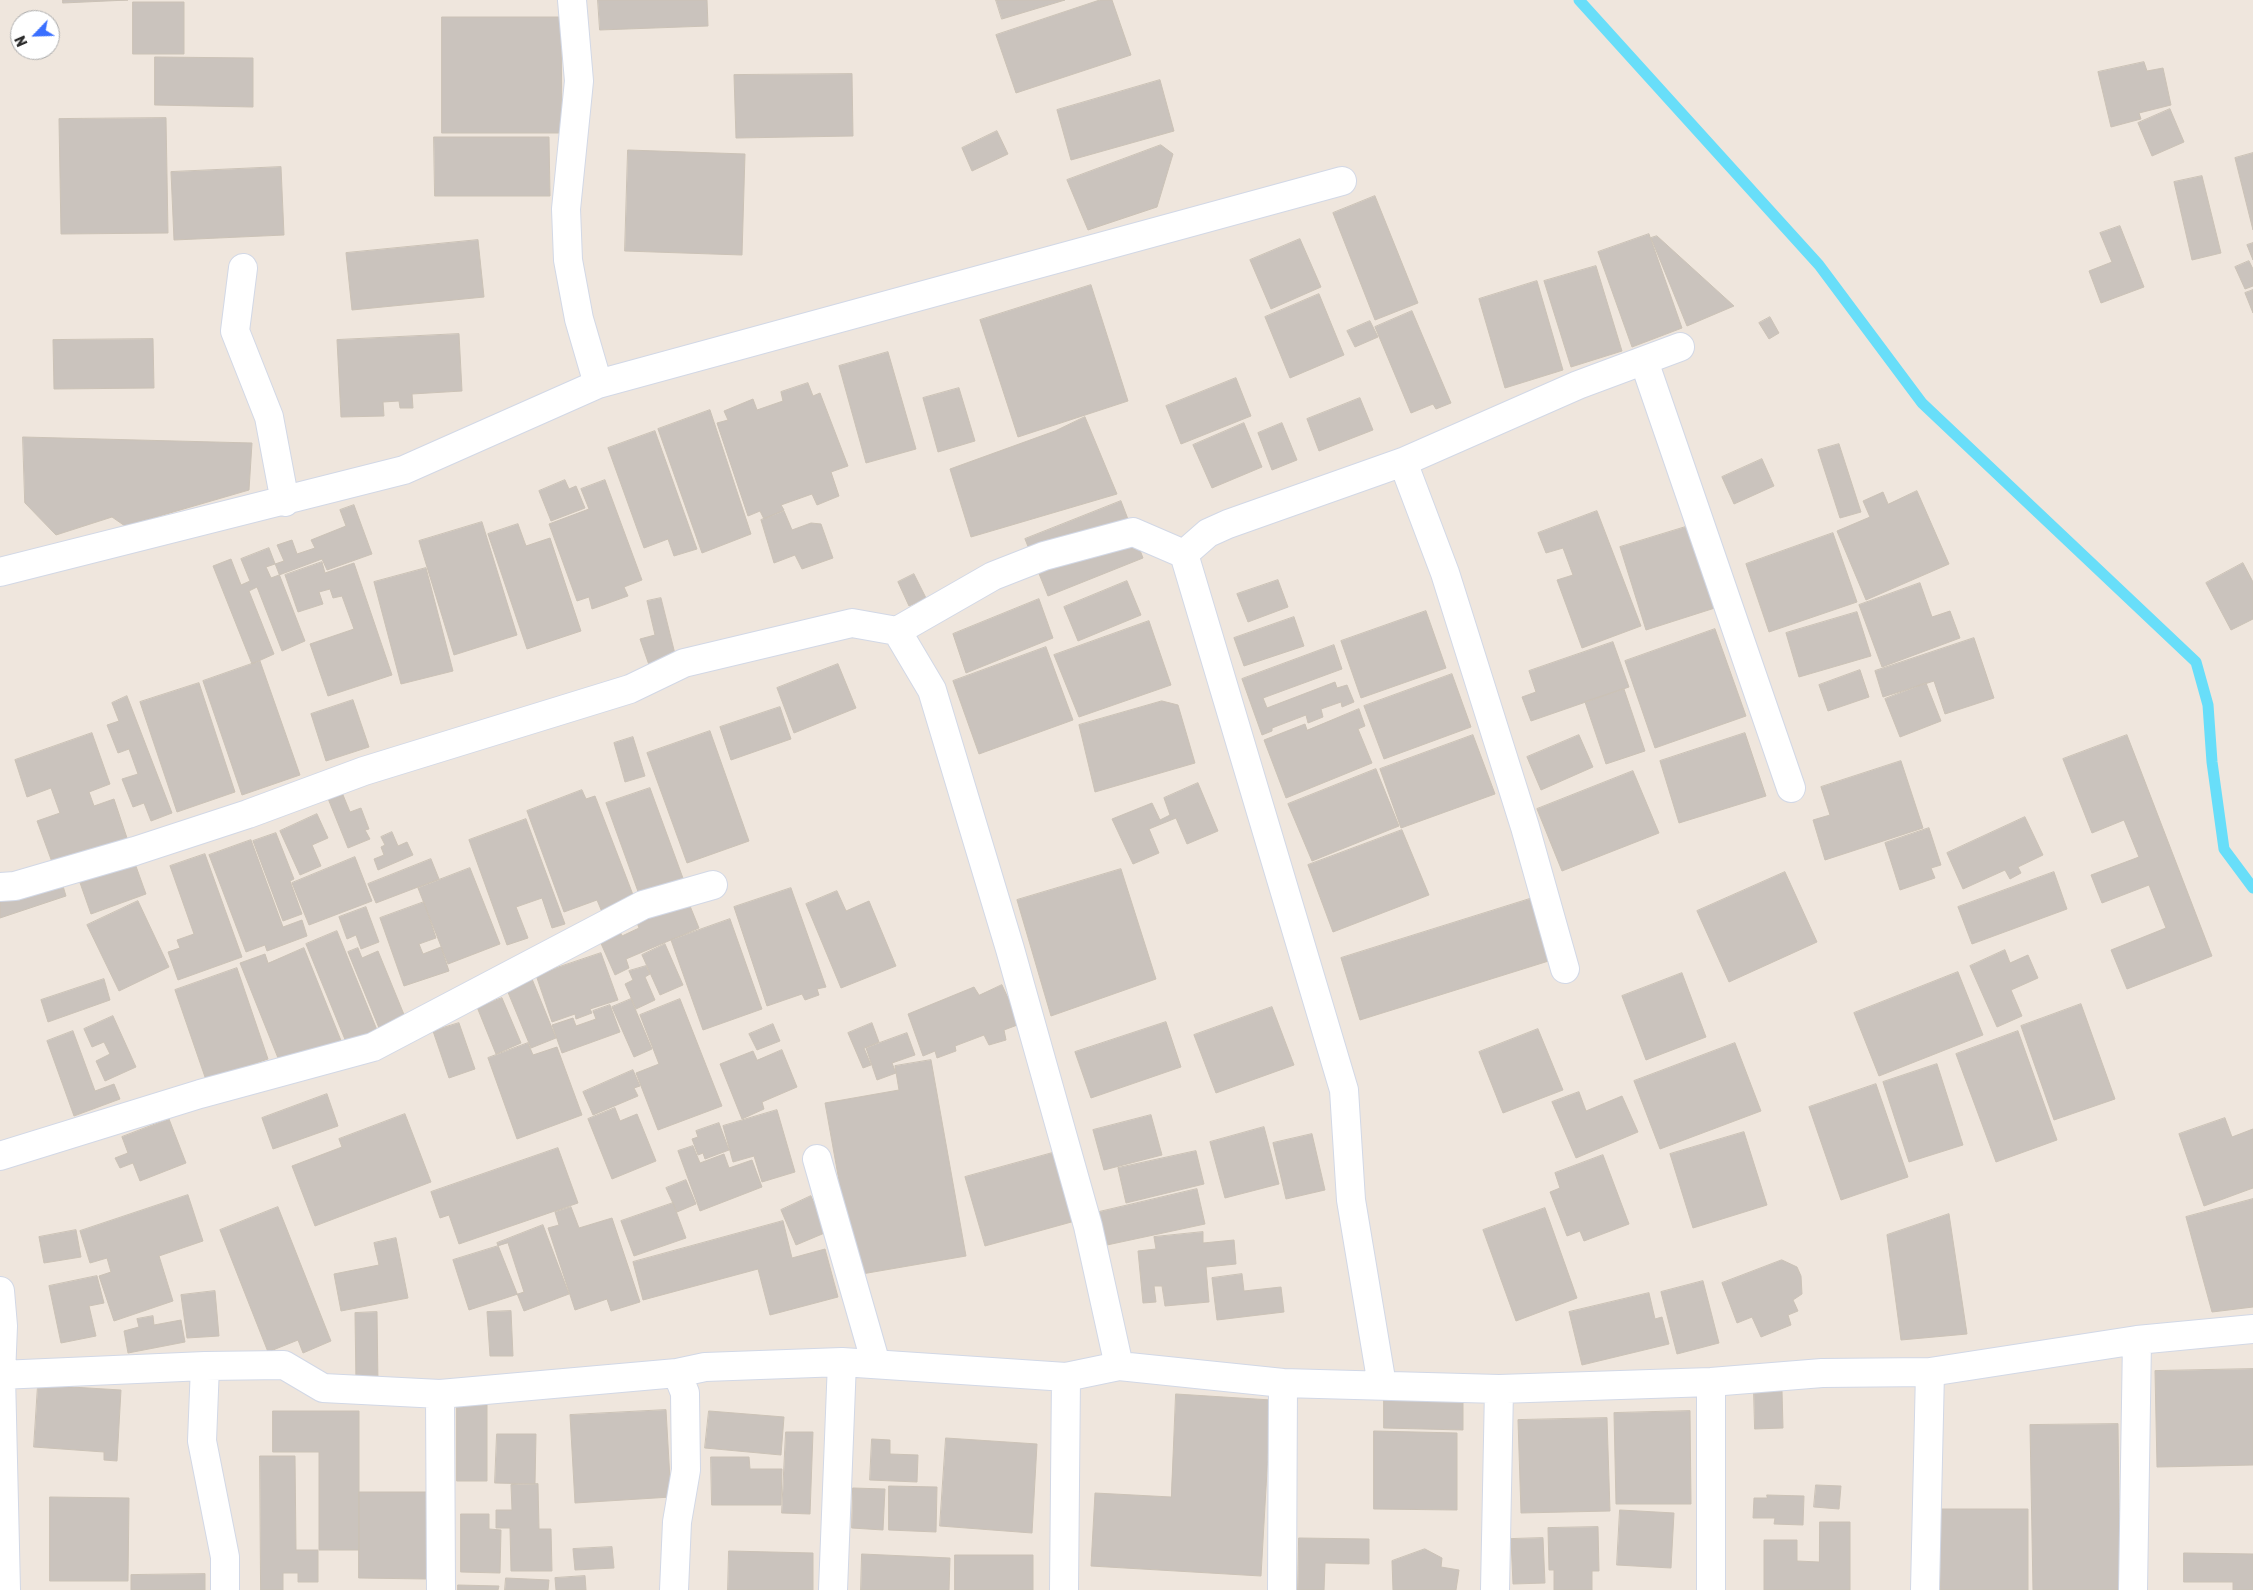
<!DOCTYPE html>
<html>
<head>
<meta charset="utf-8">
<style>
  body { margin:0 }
  #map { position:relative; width:2253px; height:1590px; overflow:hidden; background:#efe6dd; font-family:Rubik,sans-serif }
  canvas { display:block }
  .north { position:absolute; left:10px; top:10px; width:50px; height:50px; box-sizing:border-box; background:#fff; border:1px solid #ababab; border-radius:50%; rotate:246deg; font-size:14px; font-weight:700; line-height:20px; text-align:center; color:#2c2c2c }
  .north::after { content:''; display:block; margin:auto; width:18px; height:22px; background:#3a6fff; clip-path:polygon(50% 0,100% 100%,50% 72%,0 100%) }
</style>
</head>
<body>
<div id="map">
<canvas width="2253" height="1590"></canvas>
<div class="north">N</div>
</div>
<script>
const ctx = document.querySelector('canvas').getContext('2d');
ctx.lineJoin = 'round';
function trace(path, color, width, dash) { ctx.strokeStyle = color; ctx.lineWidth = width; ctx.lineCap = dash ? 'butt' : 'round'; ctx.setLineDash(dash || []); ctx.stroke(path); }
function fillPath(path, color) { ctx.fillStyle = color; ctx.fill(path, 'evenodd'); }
const stream = new Path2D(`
  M1579 0 1819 265 1922 403 2196 662 2208 705 2212 762 2224 849 2253 888`);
const building = new Path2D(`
  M63 0H128L63 3Z
  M598 0H707L708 26 600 30Z
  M996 0H1065L1002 19Z
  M1100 0H1112L1131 55 1016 93 996 35Z
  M133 2H184V54H133Z
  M442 17H561L562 133H442Z
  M155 57 253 58V107L155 105Z
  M2144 62 2147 71 2163 68 2171 105 2139 113 2141 119 2111 127 2098 72Z
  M852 74 853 136 736 138 734 75Z
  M1160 80 1174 131 1071 160 1057 110Z
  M2170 109 2184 142 2152 156 2138 123Z
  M166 118 168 233 61 234 59 119Z
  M997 131 1008 154 972 171 962 148Z
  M434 137H549L550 196H435Z
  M1161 145 1173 154 1157 207 1088 230 1067 180Z
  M628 150 745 154 742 255 625 251Z
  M2253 153V230L2235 158Z
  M281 167 284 235 174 240 171 172Z
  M2202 176 2221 253 2192 260 2174 182Z
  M1375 196 1418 303 1375 320 1333 213Z
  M2120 226 2144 287 2101 303 2089 271 2112 262 2100 233Z
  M1649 234 1682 328 1632 347 1598 252Z
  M1657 236 1734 306 1687 326 1651 238Z
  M1300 239 1321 287 1271 309 1250 260Z
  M478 240 484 297 352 310 346 253Z
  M2253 243V260L2247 245Z
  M2249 261 2253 269V286L2245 289 2235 267Z
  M1596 266 1622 351 1571 367 1544 281Z
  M1537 281 1563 370 1505 388 1479 299Z
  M1091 285 1128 401 1018 437 980 320Z
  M2253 290V313L2245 293Z
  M1319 294 1344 355 1290 378 1265 317Z
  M1412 311 1451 403 1436 409 1433 404 1411 413 1375 327Z
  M1770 317 1779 333 1769 339 1759 323Z
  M1370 321 1378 337 1355 347 1347 331Z
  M459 334 462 391 412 394 413 408H400L399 401 383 402 384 416 341 417 337 340Z
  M153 339 154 388 54 389 53 340Z
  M888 352 916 449 866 463 839 366Z
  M1236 378 1251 416 1181 444 1166 406Z
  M808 383 813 396 820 393 848 466 831 472 839 496 817 505 812 494 781 505 784 510 764 519 760 511 748 516 717 423 728 420 724 411 753 399 757 410 783 401 781 392Z
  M959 388 975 441 938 452 923 398Z
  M1360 398 1373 430 1319 451 1307 419Z
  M710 410 751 534 702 553 658 429Z
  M1085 417 1117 494 971 537 950 469 1055 431Z
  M1244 423 1262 467 1212 488 1193 445Z
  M1282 423 1297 460 1272 470 1258 433Z
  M655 431 697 549 674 556 668 539 644 548 608 448Z
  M23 437 252 443 249 490 125 526 112 517 56 535 25 503Z
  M1839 444 1861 512 1840 518 1818 450Z
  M1762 459 1774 486 1734 504 1722 477Z
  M565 480 569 489 576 486 585 508 551 521 539 491Z
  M605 480 642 580 624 587 628 596 592 609 589 597 577 601 549 524 589 509 581 489Z
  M1917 491 1949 564 1866 600 1837 531 1870 517 1863 501 1883 492 1888 504Z
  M1121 501 1143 558 1048 596 1025 539Z
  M354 505 372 554 327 570 322 559 271 578 266 567 284 561 277 545 292 540 297 554 315 548 311 540 346 526 340 510Z
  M784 511 792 530 811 523 821 524 833 558 802 569 795 555 774 563 761 520Z
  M1597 511 1641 626 1582 648 1557 580 1573 575 1563 548 1546 553 1538 533Z
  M482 522 517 635 454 655 419 541Z
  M518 524 526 546 550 538 581 631 527 649 488 534Z
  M1692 525 1718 607 1646 630 1620 547Z
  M1833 533 1857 602 1769 632 1746 564Z
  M269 548 305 641 282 651 257 587 249 591 274 654 252 664 213 566 231 559 241 585 250 581 241 559Z
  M322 562 325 573 354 563 392 675 328 696 310 644 354 629 342 596 333 598 330 589 319 592 323 604 298 612 285 575Z
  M2243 563 2253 582V619L2231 630 2206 583Z
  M426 568 453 671 401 684 374 582Z
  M914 574 926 598 909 606 898 582Z
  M1278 580 1288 607 1248 622 1237 594Z
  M1127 581 1141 615 1078 641 1064 607Z
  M1920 583 1932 617 1950 611 1960 638 1882 667 1859 605Z
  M661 598 676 658 649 665 640 639 655 635 647 601Z
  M1039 599 1053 638 966 673 953 634Z
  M1426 611 1446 668 1361 698 1341 641Z
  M1857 612 1871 656 1799 677 1786 633Z
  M1294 617 1304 646 1244 666 1234 638Z
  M1149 621 1171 685 1079 717 1054 655Z
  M1715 629 1746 716 1655 748 1625 661Z
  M1974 638 1994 698 1945 714 1934 681 1883 697 1875 671Z
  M1613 642 1629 687 1531 721 1522 697 1536 692 1529 671Z
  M1334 645 1342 669 1263 698 1267 708 1335 682 1337 688 1347 685 1354 702 1342 707 1341 702 1321 709 1323 717 1308 723 1306 715 1272 728V731L1262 735 1242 679Z
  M1046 647 1073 720 979 754 953 681Z
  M260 661 300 775 242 795 203 681Z
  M838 664 856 708 794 733 777 688Z
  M1860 670 1869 697 1828 711 1819 685Z
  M1452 674 1471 727 1384 759 1364 706Z
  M199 683 235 792 177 812 140 702Z
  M1926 683 1941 721 1900 737 1885 699Z
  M1624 689 1645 751 1606 764 1585 702Z
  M127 696 172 813 151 821 144 803 133 807 122 779 138 774 129 749 118 753 107 725 119 721 112 703Z
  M353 700 369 747 326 761 311 714Z
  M1162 701 1178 705 1195 763 1095 792 1079 725Z
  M780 707 791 739 731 760 720 727Z
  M1359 709 1365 726 1358 729 1372 763 1286 798 1264 740 1305 724 1307 730Z
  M710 731 749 841 687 863 647 753Z
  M92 733 110 784 89 792 94 806 114 799 130 847 56 873 37 821 60 813 51 788 27 797 15 760Z
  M1745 733 1766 796 1679 823 1660 761Z
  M1473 735 1495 794 1401 828 1380 769Z
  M1579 735 1593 767 1541 790 1527 757Z
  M2127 735 2212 956 2127 989 2111 950 2166 928 2149 885 2102 903 2091 875 2139 857 2124 820 2092 833 2063 759Z
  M633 737 645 776 625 782 614 743Z
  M1901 761 1923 828 1825 860 1813 820 1830 815 1821 787Z
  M1376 769 1399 826 1312 861 1288 804Z
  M1633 771 1659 833 1562 871 1537 809Z
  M1198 783 1218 831 1187 844 1176 818 1149 829 1159 853 1133 864 1112 819 1152 803 1160 820 1170 815 1164 798Z
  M650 788 684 881 640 897 606 803Z
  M341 790 350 812 361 808 369 829 365 830 370 839 348 848 327 796Z
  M582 790 586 799 595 796 635 900 602 912 597 900 564 912 527 811Z
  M317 814 328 838 312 845 321 866 300 875 280 831Z
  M2025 817 2043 855 2018 867 2021 873 2010 879 2005 870 1963 889 1947 853Z
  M526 819 565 924 552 928 542 898 516 907 528 938 507 945 469 840Z
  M1929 828 1941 865 1931 868 1935 878 1900 890 1885 843Z
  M1402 830 1429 895 1333 932 1308 865Z
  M392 832 398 846 407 842 413 855 378 870 374 859 384 855 381 847 385 845 381 837Z
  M276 833 294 879 290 881 302 914 283 921 253 841Z
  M251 840 283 927 302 920 307 936 267 951 265 945 246 952 209 855Z
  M205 854 242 957 178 980 168 952 180 948 177 940 194 934 170 866Z
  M355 857 372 901 309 925 292 883Z
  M133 858 146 894 91 914 78 877Z
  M431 859 439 879 376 903 368 884Z
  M470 868 500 944 448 964 418 888Z
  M1121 869 1156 979 1051 1016 1017 900Z
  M1785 872 1817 942 1729 982 1697 911Z
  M2054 872 2067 909 1972 944 1958 907Z
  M60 876 66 896 0 918V896Z
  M791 888 826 987 817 989 819 995 805 1000 802 994 767 1006 734 907Z
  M837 891 846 911 869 901 896 966 841 988 806 904Z
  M1536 897 1555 959 1360 1020 1341 958Z
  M138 901 169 967 119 991 87 925Z
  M688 901 699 928 626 959 629 968 615 975 599 939 618 927 622 936 639 928 636 920Z
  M424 902 436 938 419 944 423 954 441 947 449 971 404 986 380 918Z
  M366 907 379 942 361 949 356 935 347 939 339 917Z
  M730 919 762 1009 703 1030 671 940Z
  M337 931 377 1030 346 1042 306 944Z
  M665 944 683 985 660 995 642 955Z
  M304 948 344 1048 280 1063 240 963 265 954 268 963Z
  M358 948 362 958 378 951 405 1017 379 1028 348 952Z
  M2005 950 2010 963 2028 955 2038 978 2011 990 2022 1016 1997 1027 1970 966Z
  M601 953 618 1000 590 1009 592 1013 576 1019 575 1014 552 1022 536 975Z
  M646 966 650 974 645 977 655 1000 636 1009 625 984 633 980 629 971Z
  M237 968 268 1059 206 1080 175 990Z
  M1958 972 1983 1035 1879 1076 1854 1013Z
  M1682 973 1706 1037 1646 1060 1622 996Z
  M530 974 556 1038 531 1048 505 985Z
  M104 979 110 1000 48 1022 41 1000Z
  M1002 985 1020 1024 1004 1030 1006 1040 989 1045 984 1035 955 1046 956 1051 937 1058 935 1051 923 1056 908 1014 974 987 979 995Z
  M502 998 521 1043 496 1054 477 1007Z
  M631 999 652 1049 634 1057 612 1007Z
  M680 999 722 1106 658 1130 636 1073 659 1064 640 1015Z
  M2081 1004 2115 1099 2054 1120 2021 1026Z
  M610 1005 620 1032 562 1053 552 1025 573 1018 576 1026 596 1019 593 1011Z
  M1272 1007 1294 1065 1216 1093 1194 1035Z
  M113 1016 136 1067 105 1081 96 1061 110 1054 104 1042 92 1047 84 1029Z
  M1166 1022 1181 1067 1091 1098 1075 1052Z
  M459 1023 475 1069 449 1078 433 1031Z
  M872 1023 879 1042 864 1048 871 1065 863 1068 848 1033Z
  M773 1024 780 1041 757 1050 749 1034Z
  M1538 1029 1563 1090 1503 1113 1479 1052Z
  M73 1031 95 1091 114 1084 120 1099 74 1116 47 1041Z
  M2018 1031 2057 1140 1996 1162 1956 1054Z
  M907 1033 915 1055 892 1063 896 1073 877 1080 866 1048Z
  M528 1043 533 1055 557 1047 582 1115 517 1139 488 1058Z
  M1735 1043 1761 1111 1660 1149 1634 1081Z
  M782 1050 797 1087 762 1102 764 1109 742 1119 720 1064 753 1051 757 1060Z
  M931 1060 966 1256 856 1275 825 1103 899 1090 895 1066Z
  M1937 1064 1963 1145 1909 1162 1883 1082Z
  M633 1070 640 1086 634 1088 638 1096 593 1115 583 1092Z
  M1876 1084 1908 1177 1841 1200 1809 1107Z
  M1579 1092 1586 1111 1622 1096 1638 1132 1576 1158 1552 1102Z
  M327 1094 338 1126 273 1149 262 1118Z
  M615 1108 620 1121 637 1114 656 1161 612 1179 588 1119Z
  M777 1110 795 1172 762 1182 754 1156 733 1162 723 1126Z
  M405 1114 431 1182 315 1226 292 1166 342 1147 339 1139Z
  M1151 1115 1162 1155 1104 1170 1093 1130Z
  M2225 1118 2232 1137 2253 1129V1188L2204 1206 2179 1134Z
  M169 1119 186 1163 140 1181 133 1163 120 1168 115 1158 128 1153 122 1137Z
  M719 1123 729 1150 705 1159 703 1153 698 1155 692 1139 698 1137 696 1131Z
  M1264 1127 1279 1184 1225 1198 1210 1142Z
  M1744 1132 1767 1205 1693 1228 1670 1154Z
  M1312 1134 1325 1190 1286 1199 1273 1143Z
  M693 1146 700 1163 724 1154 729 1168 752 1160 762 1187 700 1211 678 1151Z
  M558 1148 578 1203 459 1244 449 1215 440 1218 431 1192Z
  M1196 1151 1204 1184 1126 1203 1118 1168Z
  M1056 1152 1075 1221 985 1246 965 1177Z
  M1603 1155 1629 1224 1584 1241 1580 1231 1567 1236 1550 1192 1560 1188 1555 1173Z
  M686 1180 696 1204 677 1212 666 1188Z
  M1197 1189 1205 1224 1107 1245 1099 1212Z
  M188 1195 203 1241 159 1256 173 1301 114 1321 99 1276 111 1272 107 1258 90 1263 80 1231Z
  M811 1196 827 1232 796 1245 781 1210Z
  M2253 1199V1307L2212 1312 2186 1217Z
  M673 1203 686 1238 634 1256 621 1221Z
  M278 1207 331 1341 303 1353 298 1340 268 1352 220 1230Z
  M571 1207 579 1228 612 1218 640 1302 611 1311 607 1299 575 1310 548 1228 559 1225 555 1212Z
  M1545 1208 1577 1298 1516 1321 1483 1230Z
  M1949 1214 1967 1334 1901 1340 1887 1235Z
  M783 1221 792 1258 825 1249 838 1297 770 1315 758 1269 643 1300 633 1262Z
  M543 1225 569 1294 524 1311 497 1243Z
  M76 1230 81 1257 44 1263 39 1237Z
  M1203 1232V1243L1234 1240 1236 1264 1206 1267 1209 1302 1165 1306 1162 1286H1154L1156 1302 1143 1303 1138 1251 1156 1249 1154 1237Z
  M396 1238 408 1298 341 1311 334 1274 379 1265 374 1243Z
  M508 1243 524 1292 469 1310 453 1260Z
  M1782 1260 1797 1267 1801 1276 1802 1294 1793 1300 1798 1311 1788 1315 1791 1325 1761 1337 1752 1317 1737 1323 1722 1283Z
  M1242 1274 1244 1291 1281 1287 1284 1312 1217 1320 1212 1278Z
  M97 1276 104 1303 89 1306 96 1336 61 1343 49 1286Z
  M1703 1281 1719 1343 1677 1354 1661 1292Z
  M215 1291 219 1336 187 1338 181 1295Z
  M1649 1293 1655 1319 1662 1317 1669 1344 1582 1365 1569 1312Z
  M511 1311 513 1356H490L487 1312Z
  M377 1312 378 1384H356L355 1313Z
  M153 1316 154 1325 181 1320 185 1342 128 1353 124 1331 139 1327 137 1319Z
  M2253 1369V1465L2157 1467 2155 1371Z
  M38 1385 121 1390 117 1461 104 1460V1452L34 1447Z
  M1754 1391H1782L1783 1428 1755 1429Z
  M1176 1394 1271 1400 1261 1576 1091 1566 1095 1493 1171 1497Z
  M1384 1394 1463 1395V1430L1384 1428Z
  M457 1405H487V1481H457Z
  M666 1410 671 1497 575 1503 570 1415Z
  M273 1411H359V1550H319V1452H273Z
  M709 1411 784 1417 781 1455 705 1448Z
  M1690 1411 1691 1504H1616L1614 1413Z
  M1607 1418 1610 1511 1521 1513 1518 1420Z
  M2118 1424 2120 1590H2033L2030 1425Z
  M1374 1431 1457 1433V1510L1374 1509Z
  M786 1432H813L810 1514 782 1513Z
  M497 1434H536L535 1484 495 1483Z
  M946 1438 1037 1444 1032 1533 940 1526Z
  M872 1439 890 1440V1454L918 1455 917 1482 870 1480Z
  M260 1456H295L296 1550H318V1582H298V1573H283V1590H261Z
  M711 1457H749L750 1469H782L781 1505H712Z
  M538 1484 539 1529H551L552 1571H511L510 1528H496V1510H512L511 1485Z
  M1816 1485 1841 1486 1839 1509 1814 1507Z
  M889 1486 937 1487 936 1532 889 1530Z
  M853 1488 885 1489 883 1530 852 1528Z
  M359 1492H427V1579L359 1578Z
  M1767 1495 1804 1496 1803 1525 1774 1524 1775 1518H1753L1754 1498H1767Z
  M50 1497 129 1498 128 1581H50Z
  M1940 1509H2028V1590H1941Z
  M1620 1510 1674 1513 1671 1568 1617 1565Z
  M461 1514H489V1529L501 1530 500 1573 461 1572Z
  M1820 1522H1850V1590H1764V1540H1797V1561L1819 1562Z
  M1598 1527 1599 1571H1592V1590H1554V1570H1549L1548 1528Z
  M1299 1538 1369 1539V1564L1325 1563 1324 1590H1298Z
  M1543 1538 1545 1583 1513 1584 1511 1539Z
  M612 1547 614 1568 575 1570 573 1549Z
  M1425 1549 1442 1558 1441 1567 1459 1570 1456 1590H1393L1392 1561Z
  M729 1551 813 1553V1590H728Z
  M2184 1553 2253 1554V1590H2233V1582H2184Z
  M862 1554 950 1558 949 1590H861Z
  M955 1555H1033V1590H955Z
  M205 1574V1590H131V1575Z
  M585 1576 586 1590H556L555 1578Z
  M506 1578 549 1580 548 1590H505Z
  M458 1585 499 1586 498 1590H458Z`);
const minor = new Path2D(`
  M572 0 579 81 566 209 568 260 579 319 598 384
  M243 268 235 331 269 417 285 502
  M1644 361 1791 788
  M1403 462 1445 573 1525 827 1565 969
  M0 572 404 470 598 384 1342 181
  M897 631 993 576 1044 556 1133 532 1184 554
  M0 887 15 886 135 851 248 814 364 771 630 689 684 663 852 623 897 631 932 690 1010 949 1088 1226 1119 1366
  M0 1156 200 1094 373 1047 643 905 713 885
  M817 1159 876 1364
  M0 1291 3 1326 1 1375 6 1590
  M205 1366 202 1441 225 1557V1590
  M0 1375 205 1366 284 1365 323 1388 440 1394 677 1373 705 1367 842 1362 1066 1377 1119 1366 1283 1383 1499 1389 1711 1382 1822 1373 1930 1372 2137 1340 2253 1329
  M1382 1385 1351 1200 1344 1090 1184 554 1208 533 1228 524 1403 462 1578 385 1680 347
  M440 1394 441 1590
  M674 1590 677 1522 686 1470 685 1393 677 1373
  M833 1590 842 1362
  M1064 1590 1066 1377
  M1282 1590 1283 1383
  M1495 1590 1499 1389
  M1711 1590V1382
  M1925 1590 1930 1372
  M2133 1590 2137 1340`);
trace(stream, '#68def9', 11);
fillPath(building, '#cac3bd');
trace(building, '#cbc2b6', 1);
trace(minor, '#d2d8e6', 30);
trace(minor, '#fff', 28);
</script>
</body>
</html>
